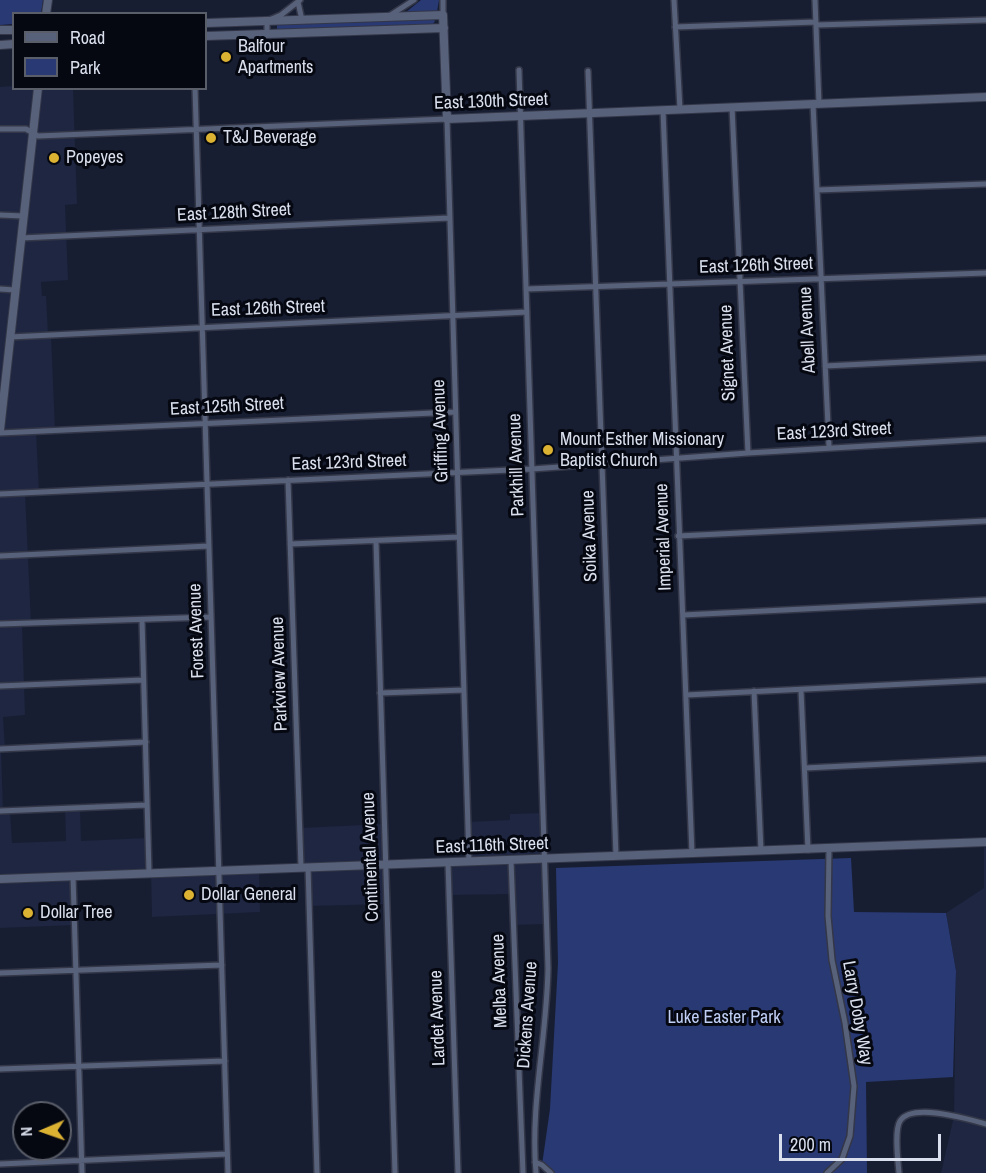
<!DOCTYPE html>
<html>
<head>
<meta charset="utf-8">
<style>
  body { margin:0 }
  #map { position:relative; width:986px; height:1173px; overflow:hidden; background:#171e32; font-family:"Archivo Narrow",sans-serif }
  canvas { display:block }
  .legend { position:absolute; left:12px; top:12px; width:195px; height:78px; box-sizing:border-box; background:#060811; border:2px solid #5a5e69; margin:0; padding:8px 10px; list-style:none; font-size:18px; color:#d9dfed }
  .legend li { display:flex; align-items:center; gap:12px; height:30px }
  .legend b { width:30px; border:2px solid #5a5e69 }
  .north { position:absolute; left:12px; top:1101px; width:60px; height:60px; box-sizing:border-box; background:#060811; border:2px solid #5a5e69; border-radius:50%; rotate:268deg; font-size:16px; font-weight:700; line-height:24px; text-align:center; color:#d9dfed }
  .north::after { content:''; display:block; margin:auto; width:21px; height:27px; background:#dcb233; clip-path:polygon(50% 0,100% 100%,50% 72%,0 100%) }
  .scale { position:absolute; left:779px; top:1134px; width:162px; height:27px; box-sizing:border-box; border:3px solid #d9dfed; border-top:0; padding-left:8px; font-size:18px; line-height:21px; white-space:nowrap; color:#d9dfed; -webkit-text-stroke:4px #060811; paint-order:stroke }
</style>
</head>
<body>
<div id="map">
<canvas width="986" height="1173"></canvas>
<ul class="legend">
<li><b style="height:8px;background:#58617a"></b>Road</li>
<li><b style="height:16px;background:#293974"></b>Park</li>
</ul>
<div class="north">N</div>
<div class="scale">200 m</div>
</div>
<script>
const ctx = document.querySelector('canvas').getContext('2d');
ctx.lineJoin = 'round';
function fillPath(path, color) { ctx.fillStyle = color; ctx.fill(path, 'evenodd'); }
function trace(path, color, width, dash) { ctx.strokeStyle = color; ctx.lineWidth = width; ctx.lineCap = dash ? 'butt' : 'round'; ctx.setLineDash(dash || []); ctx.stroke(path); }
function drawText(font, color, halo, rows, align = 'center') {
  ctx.font = font + ' "Archivo Narrow",sans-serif'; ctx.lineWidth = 6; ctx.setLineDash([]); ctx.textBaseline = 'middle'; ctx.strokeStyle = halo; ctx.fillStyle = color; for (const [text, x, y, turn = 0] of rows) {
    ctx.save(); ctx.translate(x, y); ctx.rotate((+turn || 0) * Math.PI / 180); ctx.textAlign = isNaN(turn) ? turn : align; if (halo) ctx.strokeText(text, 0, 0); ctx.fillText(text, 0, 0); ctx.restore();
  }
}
const built = new Path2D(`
  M13 86 14 88 73 89 77 204 65 205 68 280 41 282 42 296H46L48 334 51 335 55 430 36 432 39 492 25 493 31 623 22 624 25 715 3 717 5 749H1L3 811H10L12 843 66 841 65 808H80L81 841 147 838 149 872 73 876 74 925 0 928V87Z
  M542 813 546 924 513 925 512 894 449 895 448 863 469 862 468 822 510 820V814Z
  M385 824 387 904 309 906 308 867H301L300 828Z
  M984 842H986V1173H941L954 1116 956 971 946 913 984 888Z
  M259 868 260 912 152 917 151 872Z`);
const green = new Path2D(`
  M0 0H43L41 13 14 14 13 24 0 25Z
  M421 0H439L437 12 405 13Z
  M433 18 435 21 433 24 277 30V25L281 24Z
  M851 858 854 912 946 913 956 971 953 1077 866 1082 867 1173H545L542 1165 550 1109 558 963 556 868Z`);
const street = new Path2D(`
  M443 0V15
  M674 0 680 109
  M815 0 819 104
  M298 2 302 20
  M389 16 414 0
  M816 25 986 20
  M675 27 816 22
  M267 34V21L281 15 300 0
  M519 70 548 968C547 1037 530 1104 536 1173
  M588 71 616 856
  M195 88 228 1173
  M813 104 829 447
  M732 107 748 453
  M663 110 692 854
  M0 129H26L38 136 447 119 469 862
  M817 190 986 184
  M0 215 23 216
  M21 238 449 218
  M0 289 15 290
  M526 289 986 273
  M10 337 527 312
  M825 366 986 358
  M0 433 455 412
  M288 480 301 867
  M0 494 532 469 748 453 986 439
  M678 536 986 521
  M376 541 395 1173
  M290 544 459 537
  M0 556 209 546
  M683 615 986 600
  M142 620 149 872
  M0 624 211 617
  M0 686 143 680
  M801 690 808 850
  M754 691 761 851
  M380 693 464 690
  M686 695 986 680
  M0 749 146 742
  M805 768 986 759
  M0 811 146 805
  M511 860 523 1173
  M448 863 458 1173
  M308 867 317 1173
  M73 876 82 1173
  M0 973 222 965
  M0 1069 225 1061
  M535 1162 542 1165 551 1173
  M0 1164 227 1154
  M827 1173 842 1159 850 1136 854 1086 845 1023 832 960 828 916 829 849
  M899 1173C898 1161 894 1131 900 1121 912 1102 968 1119 986 1124`);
const secondary = new Path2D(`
  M46 14 48 0
  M206 23 443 15 447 119 986 97
  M0 30H14
  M206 36 444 28
  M0 45 14 44
  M0 430 38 88
  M0 879 986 842`);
const markers = [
  [226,57,6,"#dcb233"],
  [211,138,6,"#dcb233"],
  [54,158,6,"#dcb233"],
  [548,450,6,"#dcb233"],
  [189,895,6,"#dcb233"],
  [28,913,6,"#dcb233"]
];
const poiNames = [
  ["Balfour",238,47],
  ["Apartments",238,68],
  ["T&J Beverage",223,138],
  ["Popeyes",66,158],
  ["Mount Esther Missionary",560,440],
  ["Baptist Church",560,461],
  ["Dollar General",201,895],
  ["Dollar Tree",40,913]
];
const streetNames = [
  ["East 130th Street",491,102,-2],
  ["East 128th Street",234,213,-3],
  ["East 126th Street",756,266,-2],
  ["East 126th Street",268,309,-2],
  ["Abell Avenue",808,330,-93],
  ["Signet Avenue",728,353,-92],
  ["East 125th Street",227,407,-3],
  ["Griffing Avenue",441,431,-92],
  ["East 123rd Street",834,432,-3],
  ["East 123rd Street",349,463,-2],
  ["Parkhill Avenue",517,465,-92],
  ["Soika Avenue",590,536,-92],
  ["Imperial Avenue",664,537,-92],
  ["Forest Avenue",197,631,-92],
  ["Parkview Avenue",280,674,-92],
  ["East 116th Street",492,846,-2],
  ["Continental Avenue",371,857,-92],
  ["Melba Avenue",500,981,-92],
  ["Larry Doby Way",857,1013,80],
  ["Dickens Avenue",528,1015,-86],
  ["Lardet Avenue",438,1018,-92]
];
const parkNames = [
  ["Luke Easter Park",724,1018]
];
fillPath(built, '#1e2641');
fillPath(green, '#293974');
trace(street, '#333748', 8);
trace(secondary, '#333748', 10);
trace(street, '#58617a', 5);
trace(secondary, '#58617a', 8);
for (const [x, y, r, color] of markers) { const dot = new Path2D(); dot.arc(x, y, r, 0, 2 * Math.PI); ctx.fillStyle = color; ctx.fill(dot); trace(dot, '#060811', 2); }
drawText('18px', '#d9dfed', '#060811', poiNames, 'left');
drawText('18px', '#d9dfed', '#060811', streetNames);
drawText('18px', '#c0cff6', '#060811', parkNames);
</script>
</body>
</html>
